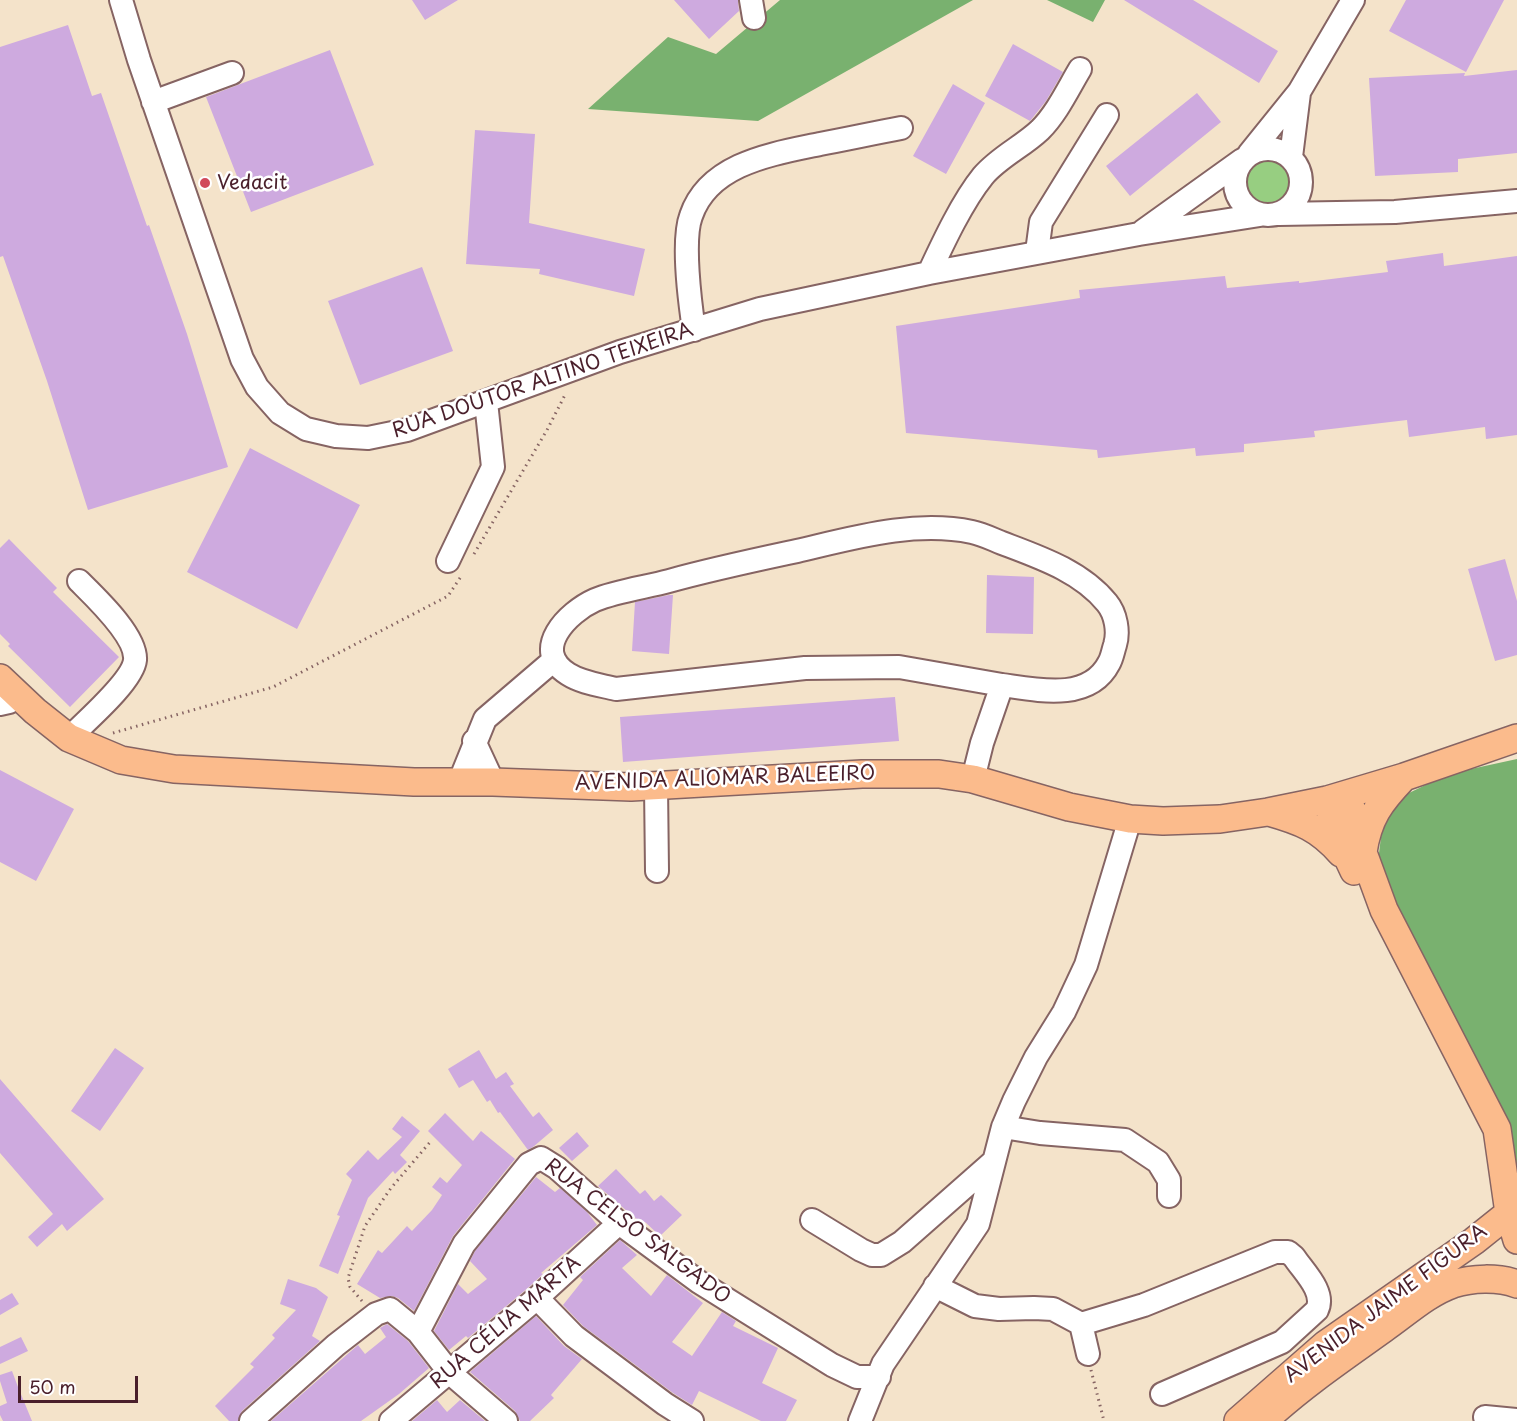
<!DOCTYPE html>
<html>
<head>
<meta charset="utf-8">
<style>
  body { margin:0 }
  #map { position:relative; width:1517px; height:1421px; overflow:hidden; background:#f4e3ca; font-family:"Playpen Sans",sans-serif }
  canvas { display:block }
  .scale { position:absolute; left:18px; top:1376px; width:120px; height:27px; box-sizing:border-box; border:3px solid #4a1f2b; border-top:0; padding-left:8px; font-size:18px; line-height:21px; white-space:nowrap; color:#4a1f2b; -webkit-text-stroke:4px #fff; paint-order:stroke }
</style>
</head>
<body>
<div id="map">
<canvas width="1517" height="1421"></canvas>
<div class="scale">50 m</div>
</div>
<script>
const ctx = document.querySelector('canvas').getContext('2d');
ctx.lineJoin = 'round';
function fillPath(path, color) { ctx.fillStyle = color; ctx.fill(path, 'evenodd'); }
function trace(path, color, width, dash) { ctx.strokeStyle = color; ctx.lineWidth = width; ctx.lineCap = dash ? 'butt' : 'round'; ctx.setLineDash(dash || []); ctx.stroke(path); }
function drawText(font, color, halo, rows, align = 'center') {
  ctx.font = font + ' "Playpen Sans",sans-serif'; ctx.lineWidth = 5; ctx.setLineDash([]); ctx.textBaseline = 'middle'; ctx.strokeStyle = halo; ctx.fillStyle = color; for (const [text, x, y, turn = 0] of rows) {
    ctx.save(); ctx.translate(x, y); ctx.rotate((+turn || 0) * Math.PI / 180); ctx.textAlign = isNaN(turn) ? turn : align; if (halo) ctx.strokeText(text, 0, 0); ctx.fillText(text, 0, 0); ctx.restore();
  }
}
const green = new Path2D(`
  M1245 183a24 24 0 1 1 48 0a24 24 0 1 1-48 0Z`);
const forest = new Path2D(`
  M780 0H973L758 121 588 109 668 37 716 54Z
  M1047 0H1105L1093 22Z
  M1517 759V1171L1395 901 1378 861 1383 821 1409 793 1448 774Z`);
const building = new Path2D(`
  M412 0H458L425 20Z
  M674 0H738L739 11 709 39Z
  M1124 0H1193L1278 51 1259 83Z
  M1406 0H1504L1466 72 1389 31Z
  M68 25 92 96 101 93 147 226 149 225 187 334 228 467 88 510 47 381 3 256 0 257V47Z
  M1013 44 1063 72 1046 101 1030 121 985 96Z
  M330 50 374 165 251 212 206 97Z
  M1517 70V153L1458 159V172L1375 176 1369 78 1465 73 1464 76Z
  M953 84 985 103 946 174 913 156Z
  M1197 93 1221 122 1130 196 1106 166Z
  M475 130 535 134 529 223 645 249 634 296 539 274 540 269 466 264Z
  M1443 253 1444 266 1517 256V435L1486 439 1485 427 1409 437 1407 420 1314 431 1315 437 1244 444V452L1196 456 1195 448 1098 458 1097 450 906 433 896 326 1080 298 1079 290 1225 276 1227 288 1299 281V283L1388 272 1386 261Z
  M422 267 453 351 360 385 328 301Z
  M250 448 360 505 297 629 187 572Z
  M9 539 57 588 53 592 119 657 70 707 8 646 10 644 0 634V548Z
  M1505 559 1517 601V655L1495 661 1468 569Z
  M987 575 1034 577 1033 634 986 633Z
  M669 595H673L669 654 632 651 635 602Z
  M895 697 899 741 623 762 620 717Z
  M0 770 74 809 36 881 0 862Z
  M115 1048 144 1068 100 1131 71 1111Z
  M479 1050 496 1079 506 1072 514 1084 510 1086 533 1117 539 1112 553 1130 533 1147 528 1150 500 1112 498 1113 490 1100 487 1102 473 1080 459 1088 448 1069Z
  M0 1079 104 1199 67 1231 62 1224 37 1247 28 1237 53 1214 0 1153Z
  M445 1113 473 1141 481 1131 515 1159 453 1236 414 1311 398 1298 392 1296 380 1298 357 1284 378 1250 382 1253 407 1226 412 1231 432 1210 442 1195 432 1187 440 1177 447 1183 462 1165 428 1131Z
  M402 1116 420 1131 400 1155 407 1162 395 1174 393 1171 368 1198 338 1274 319 1266 340 1216 337 1215 352 1180 346 1174 368 1150 378 1160 402 1137 392 1129Z
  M577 1132 589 1146 572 1161 559 1148Z
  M616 1169 640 1194 645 1190 654 1201 661 1195 682 1215 660 1236 645 1222 643 1224 628 1212 598 1186Z
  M536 1177 555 1192 560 1188 587 1212 597 1225 541 1273 543 1274 529 1287 468 1338 466 1336 449 1350 434 1331 458 1284 468 1294 487 1279 470 1261 475 1251Z
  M620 1240 637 1255 622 1268 651 1296 667 1275 703 1303 672 1342 692 1356 722 1312 736 1321 733 1326 778 1348 762 1383 797 1400 786 1421H761L699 1391 692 1405 673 1393 583 1326 563 1305 583 1280 580 1277Z
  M288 1279 316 1288 328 1297 312 1336 320 1341 242 1411 238 1421H229L215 1406 254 1367 250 1364 275 1338 272 1335 296 1310 280 1304Z
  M12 1293 19 1304 0 1315V1300Z
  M536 1316 564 1346 582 1359 551 1395 554 1398 530 1421H520L515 1411 470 1372Z
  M387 1324 408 1341 429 1368 399 1394 361 1421H271L358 1345 365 1354 386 1337 380 1328Z
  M21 1337 28 1351 0 1364V1347Z
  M12 1371 18 1387 32 1421H3L0 1415V1406L7 1403 0 1381V1375Z
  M437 1400 447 1412 460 1400 485 1421H412Z`);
const path = new Path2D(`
  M474 554 547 430 566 393
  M113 733 273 687 448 596 462 575
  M362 1301 350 1287 348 1278 365 1226 391 1188 431 1141
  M1091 1370 1104 1421`);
const minor = new Path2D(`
  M121 0 139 60 242 359 257 387 280 413 306 429 336 436 368 438 407 430 620 352 760 309 929 273 1139 234 1260 215
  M751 0 754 18
  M153 102 232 73
  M1235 182a33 33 0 1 1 66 0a33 33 0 1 1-66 0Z
  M1249 154 1299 92 1353 0
  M1291 157 1299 93
  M1279 214 1395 212 1517 201
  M1143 231 1242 160
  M1037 252 1041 222 1107 115
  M929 273C943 243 962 202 983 176 999 157 1022 147 1040 130 1057 113 1068 89 1080 69
  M694 330C690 303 682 240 691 216 709 163 773 154 820 144 847 139 874 133 901 128
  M448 561 493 467 486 402
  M0 704 9 702 19 696
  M69 738C85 722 133 681 135 660 137 636 95 597 79 581
  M474 741 493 782
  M973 779 982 743 1002 685C1037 690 1089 702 1109 663 1112 658 1113 651 1115 645 1119 632 1116 614 1107 603 1081 571 1039 557 1002 543 992 539 982 534 972 532 914 520 853 538 797 551 755 560 712 569 669 581 647 587 616 591 595 600 568 612 530 650 568 674 582 683 600 685 616 689L805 668 899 667 1002 685
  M459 783 485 719 554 660
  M656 786 657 871
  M1003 1127 1040 1133 1125 1140 1158 1162 1169 1180V1196
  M812 1220 861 1250 872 1255H881L902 1242 994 1161
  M935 1286 975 1306 999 1309 1034 1308 1053 1309 1081 1324 1088 1354
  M537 1298 574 1336 665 1404 692 1421
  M1081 1324 1144 1305 1275 1252H1288L1294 1257C1303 1271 1326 1292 1317 1310L1282 1342 1162 1394
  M418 1332 464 1244 529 1164 541 1158 557 1168 619 1223 699 1282 832 1365 857 1377H879
  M1485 1417 1517 1420
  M251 1421 336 1345 376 1314 390 1309 418 1332 450 1373 506 1421
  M391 1421 537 1298 619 1223
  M860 1421 883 1364 978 1224 1003 1127 1014 1101 1036 1057 1064 1012 1086 965 1130 819`);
const major = new Path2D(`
  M0 678 35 711 69 738 121 760 174 769 414 782H493L631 787 862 774H939L973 779 1069 807 1130 819 1163 821 1220 819 1268 812 1327 800 1404 777 1517 738
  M1348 795 1358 839 1384 910 1497 1129 1509 1213 1517 1240
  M1327 800 1339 839 1354 871
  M1269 812C1301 821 1319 828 1341 853
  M1363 852C1368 818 1380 802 1403 778
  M1269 1416C1304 1384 1344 1357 1383 1329 1405 1314 1427 1293 1453 1284 1472 1278 1498 1277 1517 1284
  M1238 1421 1326 1344 1474 1241 1509 1213 1517 1202`);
const markers = [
  [205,183,6,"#d1495b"]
];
const poiNames = [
  ["Vedacit",217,183]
];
const streetNames = [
  ["RUA DOUTOR ALTINO TEIXEIRA",543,381,-19],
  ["AVENIDA ALIOMAR BALEEIRO",725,779,-2],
  ["RUA CELSO SALGADO",637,1232,37],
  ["AVENIDA JAIME FIGURA",1386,1304,-37],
  ["RUA CÉLIA MARTA",506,1323,-41]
];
fillPath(green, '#97ce81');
fillPath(forest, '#79b16f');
fillPath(building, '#ceaadf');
trace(minor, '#866463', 26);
trace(major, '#866463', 30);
trace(path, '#866463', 3, [1.5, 4.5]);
trace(minor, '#fff', 22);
trace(major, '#fbbb8c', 27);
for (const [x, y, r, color] of markers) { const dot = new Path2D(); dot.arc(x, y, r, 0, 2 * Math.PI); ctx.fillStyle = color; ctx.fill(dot); trace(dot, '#fff', 2); }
drawText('20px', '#4a1f2b', '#fff', poiNames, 'left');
drawText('20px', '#4a1f2b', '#fff', streetNames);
</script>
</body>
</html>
